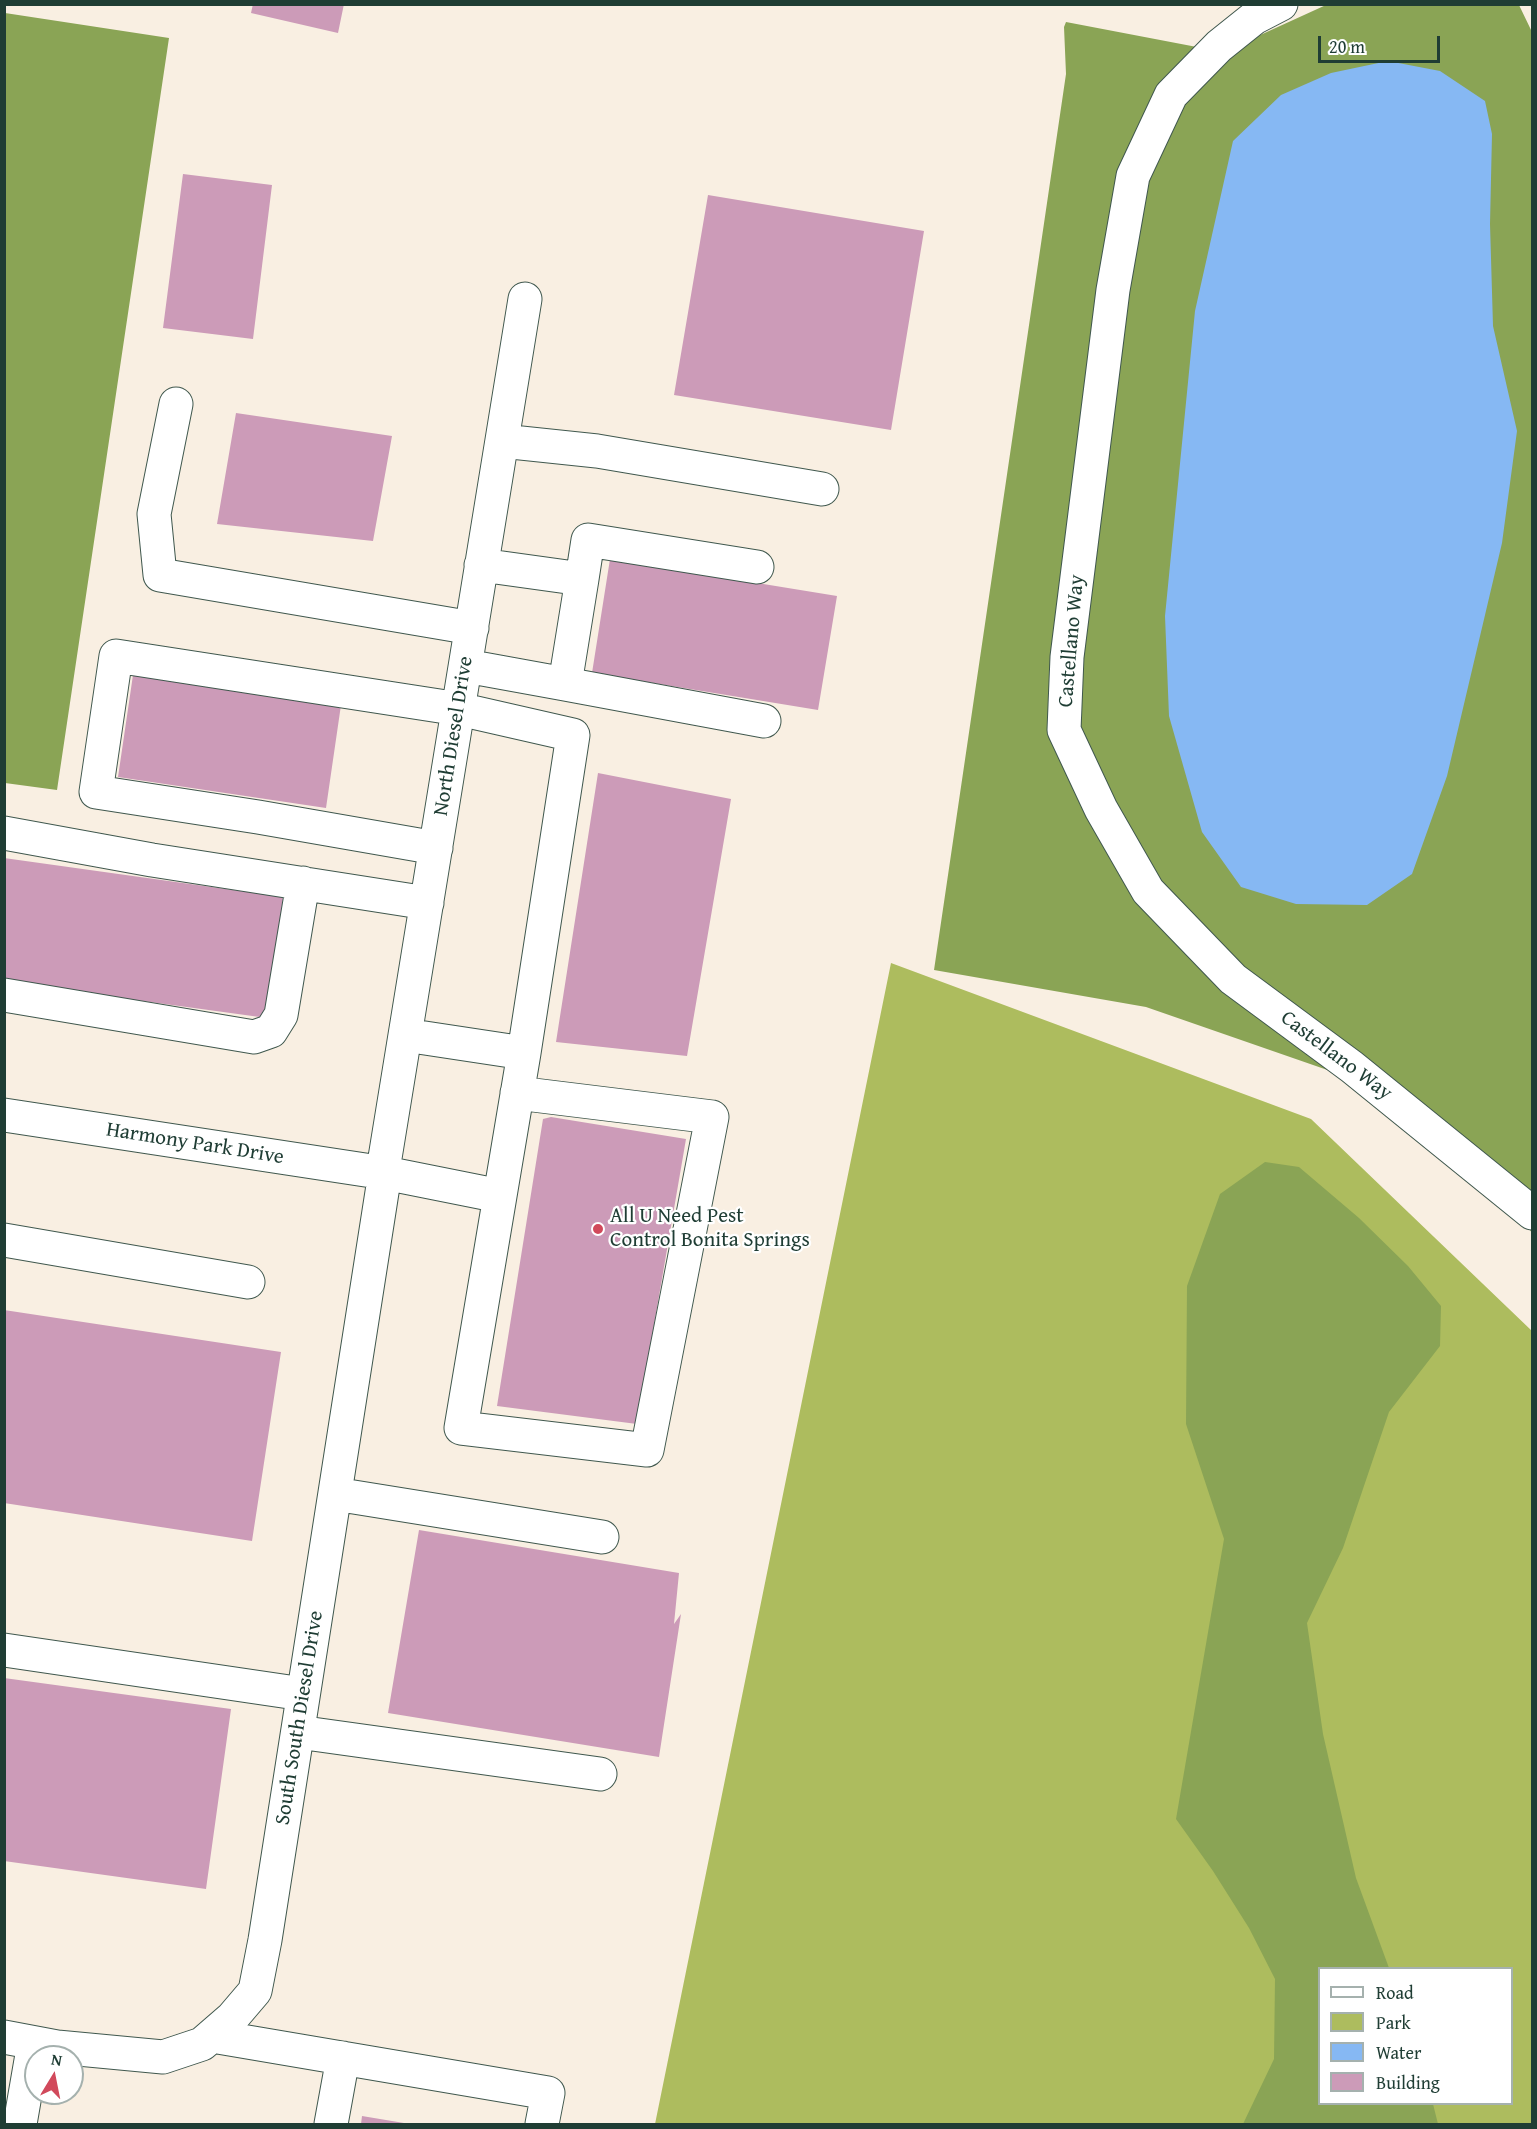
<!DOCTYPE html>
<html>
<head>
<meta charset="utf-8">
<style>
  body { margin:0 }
  #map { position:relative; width:1537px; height:2129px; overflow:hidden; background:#f9efe2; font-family:"Gentium Book Plus",serif }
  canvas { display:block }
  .frame { position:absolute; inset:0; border:6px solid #1f3d34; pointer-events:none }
  .legend { position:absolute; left:1318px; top:1967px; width:195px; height:138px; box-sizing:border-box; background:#fff; border:2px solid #a5b1ae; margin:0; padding:8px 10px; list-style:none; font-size:18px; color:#1f3d34 }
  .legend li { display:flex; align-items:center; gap:12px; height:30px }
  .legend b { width:30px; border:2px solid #a5b1ae }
  .north { position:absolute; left:24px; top:2045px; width:60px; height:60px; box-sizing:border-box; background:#fff; border:2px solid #a5b1ae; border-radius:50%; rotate:10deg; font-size:16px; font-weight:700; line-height:24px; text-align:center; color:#1f3d34 }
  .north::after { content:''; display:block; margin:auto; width:21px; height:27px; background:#d1495b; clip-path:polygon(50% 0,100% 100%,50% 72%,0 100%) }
  .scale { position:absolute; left:1318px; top:36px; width:122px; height:27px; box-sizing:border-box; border:3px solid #1f3d34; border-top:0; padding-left:8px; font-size:18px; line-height:21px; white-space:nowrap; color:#1f3d34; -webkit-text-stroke:4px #fff; paint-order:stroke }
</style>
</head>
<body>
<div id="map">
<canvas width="1537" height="2129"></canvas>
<div class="frame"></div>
<ul class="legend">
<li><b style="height:8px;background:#fff"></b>Road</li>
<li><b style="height:16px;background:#adbc5e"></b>Park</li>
<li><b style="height:16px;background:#86b8f3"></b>Water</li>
<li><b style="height:16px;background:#cc9bb8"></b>Building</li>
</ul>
<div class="north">N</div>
<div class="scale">20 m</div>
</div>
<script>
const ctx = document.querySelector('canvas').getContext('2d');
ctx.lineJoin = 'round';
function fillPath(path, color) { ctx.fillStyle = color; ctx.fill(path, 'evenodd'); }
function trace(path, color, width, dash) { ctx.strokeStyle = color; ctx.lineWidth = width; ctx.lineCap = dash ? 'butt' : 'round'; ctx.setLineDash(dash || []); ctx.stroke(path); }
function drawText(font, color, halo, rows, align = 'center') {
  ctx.font = font + ' "Gentium Book Plus",serif'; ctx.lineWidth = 4.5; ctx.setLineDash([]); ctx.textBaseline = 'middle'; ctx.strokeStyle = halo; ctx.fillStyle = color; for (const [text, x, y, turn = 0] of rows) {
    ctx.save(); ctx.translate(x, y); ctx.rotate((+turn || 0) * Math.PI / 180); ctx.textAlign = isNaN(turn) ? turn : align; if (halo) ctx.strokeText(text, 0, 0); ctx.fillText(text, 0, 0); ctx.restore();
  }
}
const green = new Path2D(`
  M891 963 1311 1119 1532 1331V2124H655ZM1320 1968H1512V2104H1320Z`);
const forest = new Path2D(`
  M1326 5H1519L1532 32V1233L1506 1196 1339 1074 1146 1007 934 970 1066 74 1064 27 1066 22 1223 52Z
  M5 13 169 38 57 790 5 783Z
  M1265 1162 1299 1167 1359 1218 1408 1266 1441 1306 1440 1346 1389 1412 1343 1548 1307 1623 1323 1734 1356 1878 1389 1968H1320V2104H1433L1438 2124H1243L1274 2059 1275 1979 1249 1928 1213 1871 1176 1819 1224 1539 1186 1424 1187 1286 1220 1194Z`);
const water = new Path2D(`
  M1388 61 1440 71 1485 101 1492 134 1490 224 1493 326 1517 431 1502 543 1447 776 1412 874 1367 905 1296 904 1241 887 1202 832 1169 716 1165 616 1195 311 1233 141 1281 95 1331 73Z`);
const building = new Path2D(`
  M253 4H344L338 33 251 13Z
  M183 174 272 185 253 339 163 328Z
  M708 195 924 231 891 430 674 395Z
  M236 413 392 436 373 541 217 524Z
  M610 559 837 596 818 710 592 673Z
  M133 675 341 705 326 808 118 777Z
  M598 773 731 799 687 1056 556 1042Z
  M4 858 283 897 267 1018 4 982Z
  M551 1117 686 1139 637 1424 497 1406 543 1119Z
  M4 1310 281 1352 252 1541 4 1503Z
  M419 1530 679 1573 674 1624 681 1614 659 1757 388 1713Z
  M4 1678 231 1709 206 1889 4 1861Z
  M362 2116 404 2123V2124H361Z`);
const minor = new Path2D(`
  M1281 4 1254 18 1219 46 1171 95 1133 176 1113 290 1067 657 1064 730 1101 809 1148 891 1233 979 1352 1067 1532 1213
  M176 404 154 514 160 575 472 628
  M502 441 597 451 822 489
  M481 565 582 579 588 540 757 567
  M582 579 565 684 764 721
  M466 666 565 684
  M4 833 152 860 427 903
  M436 848 258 817 96 792 116 656 459 709 573 735 524 1053
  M4 995 254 1037 271 1031 281 1015 303 883
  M405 1035 524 1053 461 1428 647 1450 712 1117 517 1093
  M4 1115 385 1173 500 1196
  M4 1240 248 1282
  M335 1494 602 1537
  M4 1650 303 1694
  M298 1732 600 1774
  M212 2036 548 2093 542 2124
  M4 2037 57 2047 163 2057 202 2044 232 2018 255 1991 265 1940 385 1173 384 1164 525 299
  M20 2124 34 2043
  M331 2124 343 2058`);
const markers = [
  [598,1229,6,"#d1495b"]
];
const streetNames = [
  ["Castellano Way",1072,641,-85],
  ["North Diesel Drive",454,736,-81],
  ["Castellano Way",1336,1056,37],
  ["Harmony Park Drive",195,1144,9],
  ["South South Diesel Drive",300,1718,-81]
];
const poiNames = [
  ["All U Need Pest",610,1217],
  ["Control Bonita Springs",610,1241]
];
fillPath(green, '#adbc5e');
fillPath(forest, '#8aa455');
fillPath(water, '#86b8f3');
fillPath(building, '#cc9bb8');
trace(minor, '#40584e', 35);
trace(minor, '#fff', 33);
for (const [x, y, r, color] of markers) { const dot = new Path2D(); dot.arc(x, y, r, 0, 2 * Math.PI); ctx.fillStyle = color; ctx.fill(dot); trace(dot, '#fff', 2); }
drawText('21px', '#1f3d34', '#fff', streetNames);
drawText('21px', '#1f3d34', '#fff', poiNames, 'left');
</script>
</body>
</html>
